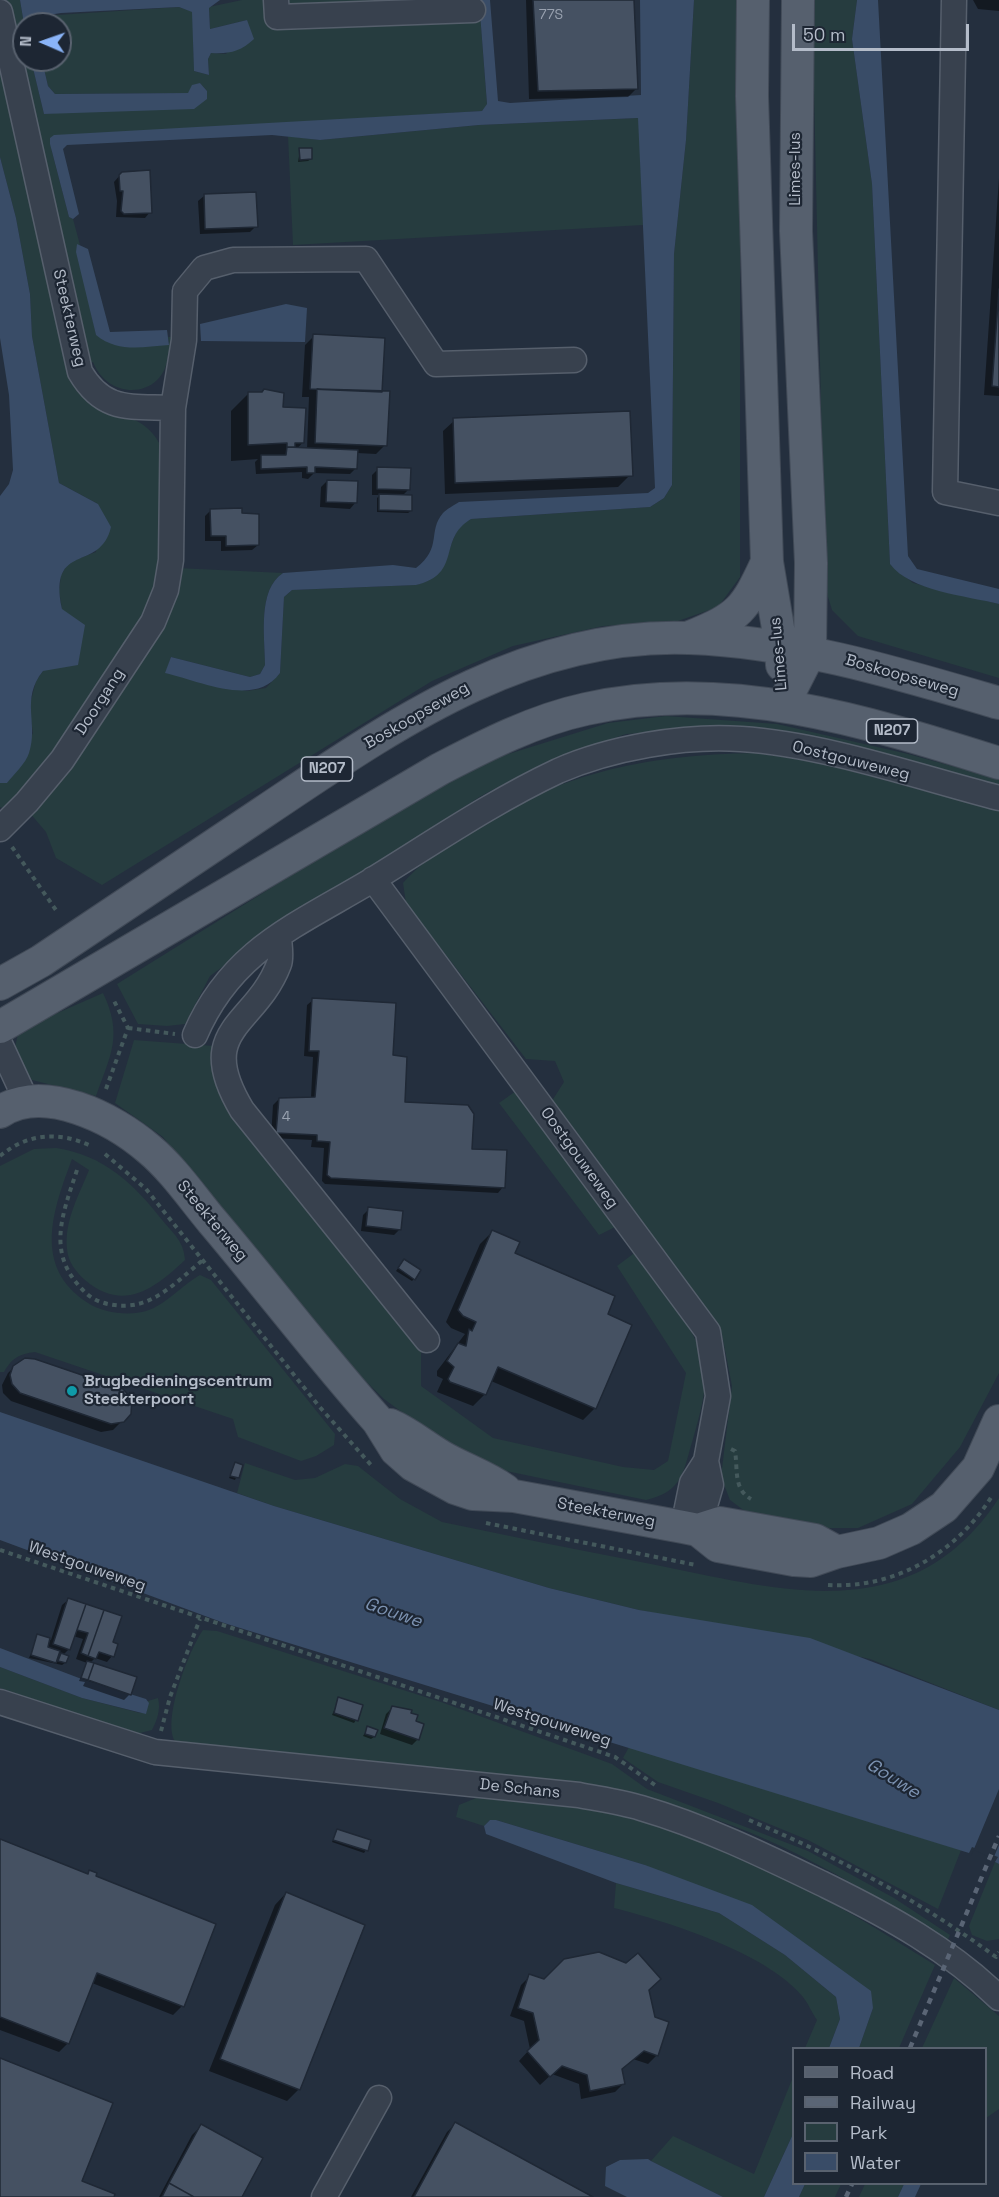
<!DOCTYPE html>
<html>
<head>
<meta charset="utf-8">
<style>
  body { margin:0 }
  #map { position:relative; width:999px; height:2197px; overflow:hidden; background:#242f3e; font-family:"Space Grotesk",sans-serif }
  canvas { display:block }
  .legend { position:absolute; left:792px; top:2047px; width:195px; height:138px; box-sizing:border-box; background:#1d2633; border:2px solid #59626f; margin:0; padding:8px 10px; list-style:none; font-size:18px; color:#b4bcc9 }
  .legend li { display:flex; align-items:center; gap:12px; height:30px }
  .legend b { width:30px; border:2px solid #59626f }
  .north { position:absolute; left:12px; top:12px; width:60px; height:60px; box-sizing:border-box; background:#1d2633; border:2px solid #59626f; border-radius:50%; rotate:272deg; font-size:16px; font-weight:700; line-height:24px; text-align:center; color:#b4bcc9 }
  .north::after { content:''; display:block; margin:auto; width:21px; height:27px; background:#8ab4f8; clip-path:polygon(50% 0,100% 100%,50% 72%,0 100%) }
  .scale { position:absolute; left:792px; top:24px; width:177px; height:27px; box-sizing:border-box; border:3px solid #b4bcc9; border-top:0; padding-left:8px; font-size:18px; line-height:21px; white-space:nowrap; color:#b4bcc9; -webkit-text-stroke:4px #1d2633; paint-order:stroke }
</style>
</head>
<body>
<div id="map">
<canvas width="999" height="2197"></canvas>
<ul class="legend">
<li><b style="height:8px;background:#56606e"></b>Road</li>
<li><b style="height:8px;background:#5a6575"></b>Railway</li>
<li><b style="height:16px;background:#263c3f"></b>Park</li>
<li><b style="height:16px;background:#394c67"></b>Water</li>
</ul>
<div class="north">N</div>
<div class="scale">50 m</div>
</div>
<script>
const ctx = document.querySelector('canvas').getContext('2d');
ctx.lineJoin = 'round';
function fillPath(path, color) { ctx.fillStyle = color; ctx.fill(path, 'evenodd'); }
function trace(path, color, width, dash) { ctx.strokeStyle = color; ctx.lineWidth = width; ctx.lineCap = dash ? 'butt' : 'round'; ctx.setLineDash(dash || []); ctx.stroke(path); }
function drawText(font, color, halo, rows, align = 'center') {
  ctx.font = font + ' "Space Grotesk",sans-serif'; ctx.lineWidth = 4.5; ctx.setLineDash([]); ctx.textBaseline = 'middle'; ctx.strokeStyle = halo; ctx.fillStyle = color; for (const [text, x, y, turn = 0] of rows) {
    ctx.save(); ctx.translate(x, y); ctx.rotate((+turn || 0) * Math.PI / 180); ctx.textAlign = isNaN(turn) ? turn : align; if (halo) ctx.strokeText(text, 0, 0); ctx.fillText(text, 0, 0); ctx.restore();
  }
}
const green = new Path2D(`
  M7 0H20L24 24V60H31L44 114 207 99V91L200 83 188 93 55 94 48 86 42 60H60V24H38L42 16 179 7 193 12 194 71 209 75 208 59 211 53 226 54 247 20 210 29 209 7 242 0H479L487 105 482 111 50 138 52 152 69 217 73 219 80 245H77L96 335 169 344 168 337H176L175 353H168C167 397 110 404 93 362L87 364Z
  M694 0H740V577L718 607 678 621 603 626 513 646 432 681 102 885 56 858 46 832 29 812 177 568 283 573C257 590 265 637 265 665L260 674 250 677 171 657 166 672 247 691 266 688 280 673 284 597 292 590 416 585C448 577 446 551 459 526L471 519 650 507 664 498 672 485 674 254 686 140Z
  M812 0H857L852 39 872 184 890 564 913 583 999 604V678L858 636 832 610 825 587Z
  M0 58 74 381C101 428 143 400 164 453L165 559 147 621 18 802 2 808 0 807V783H7L33 733 29 708 36 681 43 671 62 609 59 591 61 575 69 562 96 552 98 504 59 483 32 336 30 294 16 218 0 157Z
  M639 118 643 225 293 245 288 136 320 140 479 125Z
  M666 716 777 724 908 754 999 779V785L808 736 673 731 626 734 548 761 481 796 275 928 210 976 185 1024 167 1026 138 1024 117 984 383 818 486 761 608 723Z
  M756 753 821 763 999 811V1373L960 1447 912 1504 858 1528H806L758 1521 730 1500 721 1477 732 1386 722 1335 550 1104 564 1082 555 1061 526 1059 406 903 403 883C419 864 439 852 460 838 556 773 642 755 756 753Z
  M103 993C123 1035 111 1054 96 1096L32 1080 21 1065 15 1047 19 1030Z
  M134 1040 214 1046 213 1060 219 1091 421 1344V1386L493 1438 623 1467 654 1470 668 1461 686 1373 617 1266 637 1251C655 1278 706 1341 706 1373 705 1399 697 1425 690 1449 682 1479 678 1492 646 1500L482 1466 448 1446 384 1399 343 1359 163 1137 115 1103Z
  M516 1091 617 1226 599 1235 499 1103Z
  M56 1148C104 1155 134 1184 163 1221 174 1234 184 1242 185 1260 155 1288 124 1313 85 1280 76 1272 68 1262 67 1249 64 1221 79 1195 89 1170L72 1159C53 1210 32 1267 88 1303 103 1313 129 1316 146 1311 166 1305 182 1285 200 1275L211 1280 335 1434 334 1445 316 1456 301 1461 238 1437 233 1419 35 1352C19 1354 12 1358 4 1372H0V1166L34 1149Z
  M245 1463 295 1480 315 1478 345 1464 358 1466 400 1499 442 1522C513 1537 585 1551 656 1565 785 1591 913 1629 999 1498V1710L870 1659 639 1610 549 1588 274 1506 237 1493Z
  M203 1630 217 1631 441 1702 612 1764 647 1789 808 1851 894 1898 950 1935 947 1941C863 1888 775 1834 679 1808 638 1797 587 1794 544 1787 422 1768 299 1754 175 1741 162 1720 189 1650 203 1630Z
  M0 1667 82 1698 140 1713H146L148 1701 158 1698C161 1710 157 1720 152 1730L136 1734 0 1688Z
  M629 1747 961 1850 938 1909 808 1840 718 1803 658 1782 623 1758Z
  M476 1798C524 1801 573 1805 620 1816 734 1843 837 1903 935 1965L899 2048H859L873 2008 645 1865 496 1820H490L484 1826 456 1817 459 1805Z
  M995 1862 999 1864V1939L987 1941 972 1935 969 1926Z
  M616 1883 719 1913 785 1955 836 1997 840 2019 829 2048H805L817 2020C812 2013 808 2003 803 1997 766 1952 668 1922 614 1908Z
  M954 1978 999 2016V2109L986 2118V2048H922Z
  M793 2077V2134L764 2197H723L651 2161 673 2136 754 2174Z
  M805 2184H841L835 2197H799Z
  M865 2184H904L898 2197H859Z`);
const water = new Path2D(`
  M20 0H220L209 8 210 29 247 20 254 39C240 52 229 54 211 53L208 59 209 75 194 71 192 12 179 7 61 13 42 16 38 24H24Z
  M479 0H490L498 101 510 103 641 95 640 0H694L686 140 674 254 672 485 664 498 650 507 471 519C437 539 463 574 416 585L292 590 284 597 280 673C255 708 200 681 165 673L171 657 250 677 260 674 265 665C265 637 257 590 283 573L393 565 416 568C443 547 427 532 443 513 447 509 454 505 459 502L648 493 655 488 638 118 479 125 320 140 272 135 67 145 63 149 79 214 73 219 69 217 50 144V138L54 135 482 111 487 104Z
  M857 0H878L908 556 917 569 999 589V604C967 596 910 591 890 564L872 184 852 39Z
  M31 60H42L48 86 55 94 188 93 192 85 200 83 207 91V99L194 109 44 114Z
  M0 157 16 218 30 294 32 336 59 483 98 504 111 527C100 574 48 540 62 609L85 625 78 665 43 671C20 700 39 723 29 753 26 763 14 774 7 783H0V496L9 484 13 470 9 395 0 338Z
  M77 244 88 249 110 332 167 330 169 345C142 347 118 353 96 335L76 252Z
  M286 304 307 308 305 342 201 341 200 324Z
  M0 1412 274 1506 549 1588 639 1610 810 1638 999 1710V1864L995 1862 998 1857 972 1847 969 1853 224 1623 0 1540Z
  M0 1648 79 1678 146 1699 149 1703 146 1714 82 1698 0 1667Z
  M490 1820H496L645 1865 752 1905 871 1991 873 2008 859 2048H829L840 2019 836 1997 785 1955 719 1913 616 1883 486 1834 484 1826Z
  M793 2134 794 2184H805L799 2197H764Z
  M648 2159 651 2161 723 2197H627L605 2186 606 2167 620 2160Z
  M904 2184H921L915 2197H898Z`);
const pier = new Path2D(`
  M999 1789V1845L993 1859 974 1850 971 1856Z`);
const shadow = new Path2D(`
  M526 0H634L637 88 628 97 529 99Z
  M973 0H999V11L978 9Z
  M300 150 311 159 308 161 298 162Z
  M122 173 150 212 145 218 116 217 117 201 114 182Z
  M999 178V396L984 395Z
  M204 196 256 226 250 232 200 234 198 201Z
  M314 336 381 393 385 445 376 454 357 453 356 468 350 474 314 473 308 479 302 478V472L256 474 255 462 258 459 231 461V411L248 394 282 408 303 442 297 449H307L309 397H302L305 345Z
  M455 420 630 475 618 487 445 494 443 431Z
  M378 469 409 489 402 496 411 511 408 513 377 512V498L380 495H372V475Z
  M327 481 355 503 350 509 320 507 321 487Z
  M211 510 258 545 252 550 221 551V541H205V516Z
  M313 1000 403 1103 470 1150 503 1187 498 1193 325 1184 322 1181 324 1148 311 1147 312 1140 271 1138 273 1105 279 1099 311 1098 313 1057 304 1056 307 1005Z
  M369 1209 400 1229 394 1235 361 1231 363 1215Z
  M492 1232 513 1254 606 1315 595 1408 583 1420 491 1381 485 1394 473 1406 437 1392 443 1379 437 1376V1371L465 1334 451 1328 446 1322 480 1244Z
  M401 1264 414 1279 412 1281 396 1271Z
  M17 1364 129 1414 113 1430 101 1432 11 1401 3 1393 2 1385 8 1373Z
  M236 1464 241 1466 235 1480 229 1478Z
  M68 1600 120 1617 112 1643V1656L107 1662 95 1658 90 1663 130 1694 124 1700 83 1686 85 1682 79 1681 87 1663 76 1659 83 1639 73 1636 69 1649 63 1655 65 1663 62 1665 29 1658 38 1636 51 1640 62 1605Z
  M339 1699 356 1720 354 1723 332 1715Z
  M392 1708 414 1722 418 1739 412 1745 380 1734 386 1714Z
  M368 1728 374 1737 371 1739 363 1736Z
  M337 1831 366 1850 364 1853 332 1842Z
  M0 1840 87 1875 90 1872 182 2006 173 2015 92 1983 68 2043 59 2052 0 2030Z
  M286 1893 299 2089 287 2101 209 2071 275 1905Z
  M530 1976 545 1981 648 1990 657 2055 648 2064 633 2059 621 2070 624 2083 615 2092 581 2099 579 2084 552 2074 540 2085 519 2061 530 2049 524 2021 510 2016 521 1985Z
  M456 2123 590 2197H411L447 2132Z
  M201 2126 240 2197H159L192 2135Z`);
const building = new Path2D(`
  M533 0H634L638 89 538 91Z
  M299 148H312V159L300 160Z
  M150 170 152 213 124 214 121 211 123 191H120L119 175 122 172Z
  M256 192 258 227 205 229 204 194Z
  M999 289V387L992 386Z
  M313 334 385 338 382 392 310 389Z
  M264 389 284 393 283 407 306 408 304 443H295V447H287V443L248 445V392H262Z
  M317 389 390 391 387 446 315 443Z
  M630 411 633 476 455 483 453 418Z
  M287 447 358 450 357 469 315 467V473H307V467L261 469V455H286Z
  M377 467 411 468 410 490 377 489Z
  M327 480 358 481 357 503 326 502Z
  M379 494 412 495V511L379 510Z
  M242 508V513L259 514V545L226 546V536H211L210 509Z
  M312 998 396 1003 393 1055 407 1057 405 1102 468 1105 474 1114 472 1149 507 1150 505 1188 331 1178 327 1175 330 1142 317 1141V1135L276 1133 279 1098 315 1097 319 1051H309Z
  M368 1207 403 1211 401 1230 366 1226Z
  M492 1230 520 1242 515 1253 615 1296 608 1314 632 1325 596 1409 498 1367 486 1395 450 1382 448 1379 454 1367 447 1361 458 1343 466 1346 469 1329 472 1331 476 1322 463 1316 458 1310Z
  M404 1259 421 1270 415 1280 398 1268Z
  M25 1358 35 1359 123 1389 132 1399 131 1414 124 1422 111 1424 20 1393 12 1384 10 1375 13 1366Z
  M235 1462 243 1465 239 1478 230 1476Z
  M68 1598 86 1604 70 1650 53 1644Z
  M86 1604 104 1610 88 1656 81 1653 88 1633 77 1630Z
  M104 1610 122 1616 113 1642 118 1644 114 1657 99 1652 96 1659 88 1656Z
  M37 1634 50 1638 48 1647 60 1651 56 1663 31 1655Z
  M61 1653 69 1656 66 1663 58 1661Z
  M87 1661 94 1663 88 1680 81 1678Z
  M94 1663 137 1677 131 1695 88 1680Z
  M338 1697 363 1705 358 1721 334 1713Z
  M392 1706 412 1710 411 1713 418 1715 416 1721 424 1724 419 1740 384 1728Z
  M367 1726 378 1730 375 1737 365 1734Z
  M337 1829 371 1840 368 1851 333 1840Z
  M0 1839 88 1874 89 1870 97 1873 96 1876 216 1924 184 2007 97 1973 69 2044 0 2017Z
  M286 1892 365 1925 300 2090 220 2059Z
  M599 1952 626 1963 638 1953 661 1979 649 1990 655 2017 669 2022 658 2056 644 2051 622 2069 625 2084 590 2091 587 2075 562 2066 550 2077 527 2051 539 2040 533 2013 518 2008 529 1974 544 1979 564 1959Z
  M0 2058 113 2103 82 2181 115 2194 114 2197H0Z
  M455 2122 593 2197H414Z
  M201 2124 263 2158 242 2197H194L169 2183Z
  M169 2183 194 2197H162Z`);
const path = new Path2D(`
  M12 847 58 913
  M128 1028 175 1034
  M106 1089 128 1028 113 999
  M105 1154 146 1189 318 1405 371 1465
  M0 1156C28 1133 59 1131 91 1146
  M77 1170C62 1216 45 1255 86 1293 98 1305 122 1308 138 1304 163 1298 184 1275 203 1260
  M731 1449 735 1451C738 1469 733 1489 751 1499
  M486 1523 696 1565
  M0 1550 615 1757 655 1785
  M828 1585C896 1589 957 1552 992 1496
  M161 1731 170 1697 200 1619
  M749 1820C839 1858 917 1899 996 1957L999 1952`);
const minor = new Path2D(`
  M276 0 277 17 473 10
  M954 0 945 492 999 503
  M0 12 80 372C104 413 131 406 173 408L171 560 166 590 153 622 62 760 27 802 0 829
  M173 408 184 340 185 291 204 268 233 260 366 259 436 364 574 360
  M373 879 708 1332 718 1396 706 1461 692 1483 683 1527
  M279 936C279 944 282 957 279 964 255 1027 193 1028 242 1110L427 1340
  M195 1035C231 951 295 926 369 882 431 844 492 802 558 771 610 748 684 735 741 739 823 744 918 777 999 798
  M0 1044 26 1100
  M698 1530 711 1485 706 1461
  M0 1702 155 1752 579 1795C599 1799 621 1802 641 1808 706 1827 767 1857 827 1886 888 1916 950 1950 999 1998
  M324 2197 379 2098`);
const major = new Path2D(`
  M753 0 752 96 767 562 781 646 782 665
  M690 637C739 617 745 610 767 562
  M783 705 810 652 811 563 796 231 798 0
  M0 984 41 961C116 911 190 861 265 811 395 724 525 632 689 638 796 642 897 673 999 703
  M0 1027 440 769C486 745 535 720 586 709 726 677 866 721 999 763
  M0 1112C44 1083 113 1118 149 1149 173 1169 192 1197 212 1221 268 1287 320 1356 378 1421L396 1450 413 1465 455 1488 473 1494 514 1496 683 1527 698 1530 718 1546 794 1560 811 1561 837 1552 879 1543 911 1529 944 1507 978 1468 999 1421
  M390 1425C411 1434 426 1448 446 1459 466 1470 487 1477 505 1490
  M698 1530 720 1523 815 1540 837 1552`);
const rail = new Path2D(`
  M910 2048 999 1836
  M846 2197 852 2184`);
const markers = [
  [72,1391,6,"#0f9aa8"]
];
const numberNames = [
  ["77S",551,15],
  ["4",286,1117]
];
const shields = [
  [892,731,51],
  [327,769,51]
];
const shieldNames = [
  ["N207",892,731],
  ["N207",327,769]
];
const streetNames = [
  ["Limes-lus",796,169,-90],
  ["Steekterweg",69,318,77],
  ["Limes-lus",779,654,-95],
  ["Boskoopseweg",902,676,16],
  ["Doorgang",100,702,-57],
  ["Boskoopseweg",417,716,-30],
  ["Oostgouweweg",851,761,14],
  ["Oostgouweweg",579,1158,54],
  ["Steekterweg",212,1221,50],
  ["Steekterweg",606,1513,11],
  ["Westgouweweg",87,1567,19],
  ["Westgouweweg",552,1723,18],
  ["De Schans",520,1789,6]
];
const poiNames = [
  ["Brugbedieningscentrum",84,1382],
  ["Steekterpoort",84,1400]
];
const waterNames = [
  ["Gouwe",393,1613,19],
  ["Gouwe",893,1779,32]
];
fillPath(green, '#263c3f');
fillPath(water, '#394c67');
fillPath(pier, '#242f3e');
fillPath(shadow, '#0007');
fillPath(building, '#455162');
trace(building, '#1f2835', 1.5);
trace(minor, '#565f6c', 27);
trace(major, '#414a57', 34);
trace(path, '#44595c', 4, [4.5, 4.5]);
trace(minor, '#38414e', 24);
trace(major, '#56606e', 32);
trace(rail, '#5a6575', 4.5, [6, 6]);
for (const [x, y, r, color] of markers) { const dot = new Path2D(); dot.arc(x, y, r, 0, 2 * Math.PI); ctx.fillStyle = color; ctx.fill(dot); trace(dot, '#1d2633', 2); }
drawText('14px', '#98a1af', null, numberNames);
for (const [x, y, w] of shields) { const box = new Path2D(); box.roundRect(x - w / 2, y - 12, w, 24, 4.5); ctx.fillStyle = '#1d2633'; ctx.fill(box); trace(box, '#b4bcc9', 1.5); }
drawText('bold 15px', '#b4bcc9', null, shieldNames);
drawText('16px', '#b4bcc9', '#1d2633', streetNames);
drawText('bold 16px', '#b4bcc9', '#1d2633', poiNames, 'left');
drawText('italic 18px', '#7c92b1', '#1d2633', waterNames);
</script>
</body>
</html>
